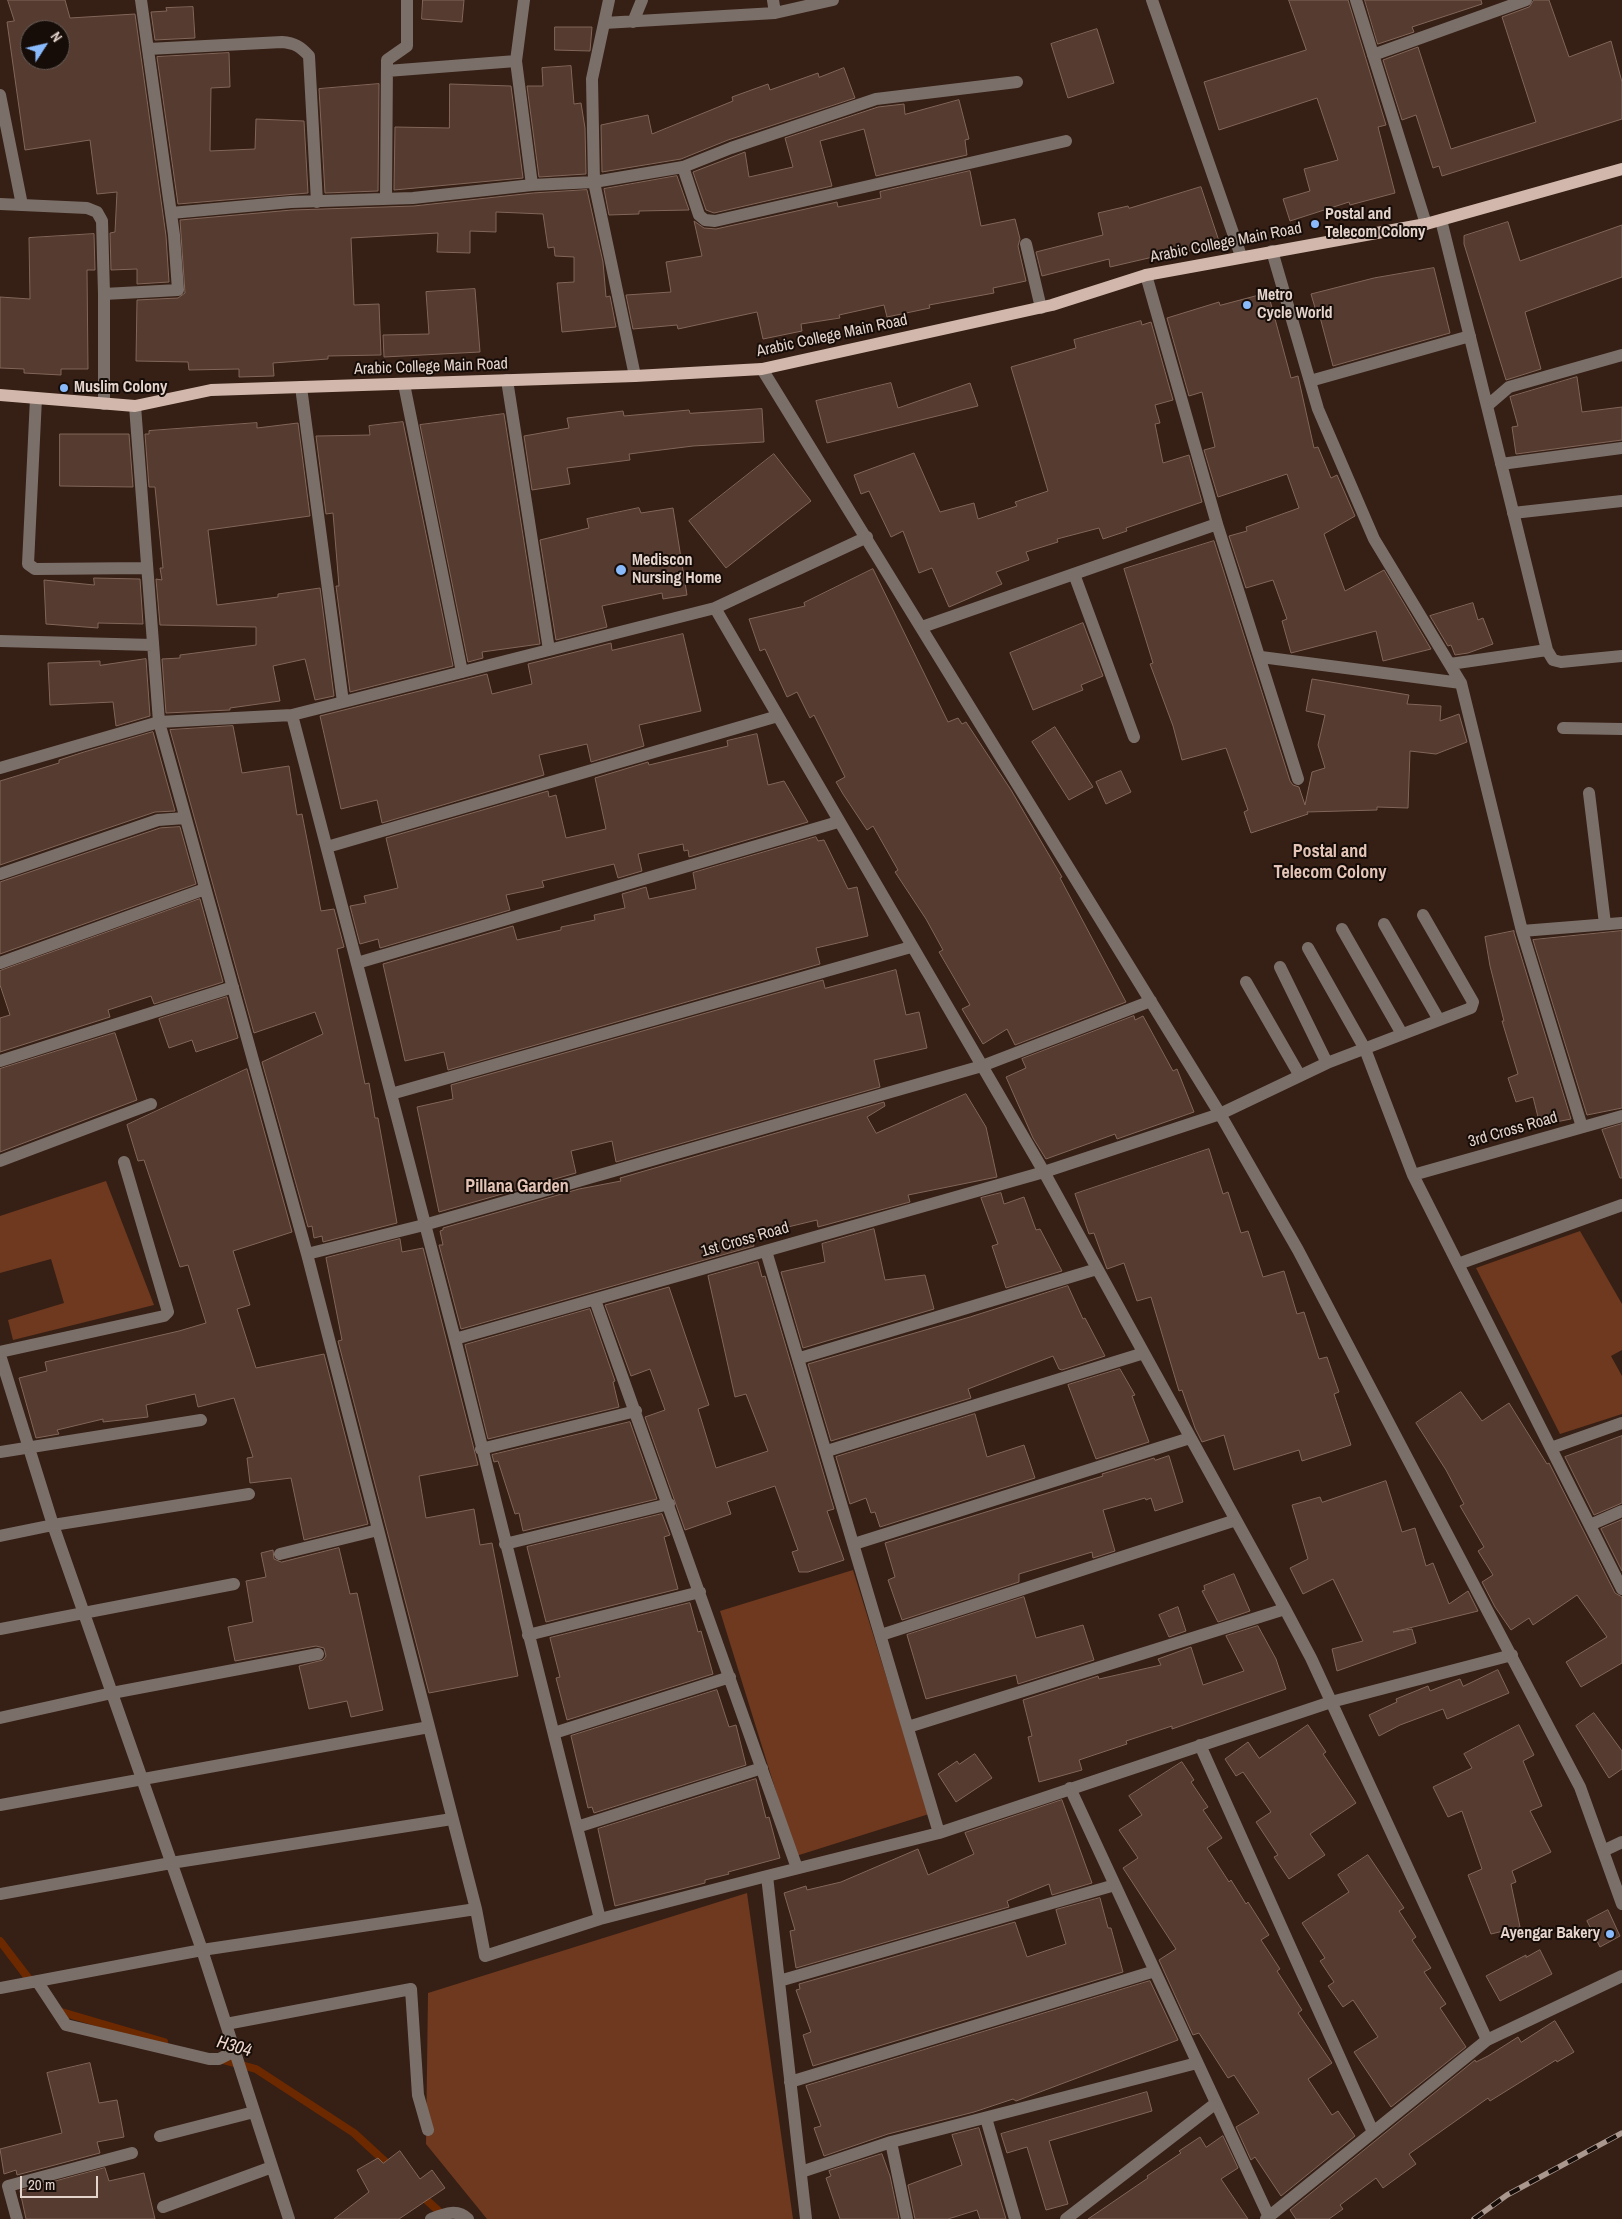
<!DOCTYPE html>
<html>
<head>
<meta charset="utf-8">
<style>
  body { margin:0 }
  #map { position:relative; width:1622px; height:2219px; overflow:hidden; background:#361f15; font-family:"Archivo Narrow",sans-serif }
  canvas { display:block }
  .north { position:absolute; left:20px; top:20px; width:50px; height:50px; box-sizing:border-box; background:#160c08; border:1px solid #685c56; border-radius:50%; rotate:55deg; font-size:14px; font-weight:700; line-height:20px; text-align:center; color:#e4d4cc }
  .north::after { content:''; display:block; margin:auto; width:18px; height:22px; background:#89bafc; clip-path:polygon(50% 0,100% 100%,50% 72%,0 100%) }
  .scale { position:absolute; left:20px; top:2176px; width:78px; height:22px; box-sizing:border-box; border:2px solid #e4d4cc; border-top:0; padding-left:6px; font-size:15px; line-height:18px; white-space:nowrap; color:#e4d4cc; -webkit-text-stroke:4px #160c08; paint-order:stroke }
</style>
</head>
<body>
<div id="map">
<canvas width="1622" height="2219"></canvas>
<div class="north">N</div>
<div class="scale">20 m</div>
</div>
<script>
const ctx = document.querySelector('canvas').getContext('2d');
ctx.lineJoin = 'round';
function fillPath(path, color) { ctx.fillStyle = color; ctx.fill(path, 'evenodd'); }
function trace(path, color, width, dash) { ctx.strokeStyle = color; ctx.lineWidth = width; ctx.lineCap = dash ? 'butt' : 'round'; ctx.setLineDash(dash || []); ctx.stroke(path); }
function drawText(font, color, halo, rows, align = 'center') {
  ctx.font = font + ' "Archivo Narrow",sans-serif'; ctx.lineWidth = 4; ctx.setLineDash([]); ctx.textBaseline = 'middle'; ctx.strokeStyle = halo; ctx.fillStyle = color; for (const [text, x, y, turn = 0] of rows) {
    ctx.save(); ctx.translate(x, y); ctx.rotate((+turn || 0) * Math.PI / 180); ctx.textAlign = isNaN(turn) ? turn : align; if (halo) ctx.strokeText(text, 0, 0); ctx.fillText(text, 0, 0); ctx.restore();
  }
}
const green = new Path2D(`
  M106 1181 154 1305 13 1340 8 1320 64 1303 51 1259 0 1273V1216Z
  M1580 1231 1622 1304V1350L1611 1356 1622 1376V1414L1560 1434 1476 1268Z
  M853 1570 929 1814 796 1856 720 1611Z
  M747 1893 793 2219H487L426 2144 428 1993Z`);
const stream = new Path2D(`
  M0 1941 32 1983
  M58 2011 164 2042
  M219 2059 256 2069 354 2133 391 2167
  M420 2194 444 2216`);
const building = new Path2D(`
  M8 0H65L70 18 135 14 166 236 169 282 137 284V269L111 270 110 233 115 232 117 192 97 194 90 140 25 150 7 22 14 21ZM30 30H60V60H30Z
  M423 0H464L462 22 422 19Z
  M1289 0H1348L1386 125 1378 127 1395 193 1350 205 1349 202 1290 221 1283 199 1310 191 1304 169 1338 160 1317 98 1219 130 1204 82 1306 50Z
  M1365 0H1481L1482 4 1412 27 1414 32 1378 44Z
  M1534 0H1549L1569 57 1611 41 1622 82V119L1442 176 1439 166 1433 168 1416 115 1402 120 1383 60 1418 47 1451 149 1536 122 1502 17 1529 7Z
  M193 7 195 38 155 40 151 12 167 11 166 8Z
  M555 27H592L590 51 555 50Z
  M1097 29 1114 83 1068 98 1051 44Z
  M229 53 230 87 211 88 210 151 255 149 256 119 304 121 308 193 178 204 157 57Z
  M571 66 574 104 581 103 585 128 586 174 539 177 527 86H543L542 68Z
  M844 68 855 98 728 140 681 159 602 172 601 125 648 115 652 134 733 101 732 97 768 84 770 90 818 73 819 77Z
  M379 84 378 191 325 193 319 89Z
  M450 84 511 86 523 178 394 190 395 127 449 128Z
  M959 100 969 139 965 140 967 155 876 176 864 129 820 141 832 186 714 213 706 210 693 172 745 152 749 177 793 167 785 138 878 107 904 104 905 114Z
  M970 171 981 226 1015 219 1020 239 1018 246 1026 281 993 288 994 293 929 305 930 308 887 317 884 305 839 315 840 318 801 324 802 331 763 339 757 312 678 329 677 325 633 329 626 295 671 292 666 262 702 256 694 221 704 228 716 229 837 202 838 207 881 198 880 192Z
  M677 176 689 210 639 211V214L609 215 604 189Z
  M1201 187 1219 241 1184 253 1183 250 1110 267 1109 259 1042 276 1036 252 1103 235 1098 213 1128 206 1129 208Z
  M587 190 603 262 606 297 610 296 616 327 562 332 557 283 574 282V257L555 256 554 247 548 248 543 214 496 212V232L470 231V253L437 252 438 233 351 238 354 305 379 304 381 355 328 356V359L273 363 274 376 239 377V369L189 370 188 362 136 361 137 300 178 298 185 293 180 220 292 210 414 206 533 193Z
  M1508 222 1520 261 1622 225V277L1525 312 1541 369 1506 380 1464 244V236Z
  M94 234 95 270H87L88 369H61V375L24 373V369L0 368V297L30 299 29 238Z
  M1434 268 1450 333 1333 366 1320 317 1318 318 1311 294 1374 278Z
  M475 289 480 352 384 357 383 335 429 334 426 292Z
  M1268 293 1291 378 1298 376 1314 448 1318 447 1331 478 1337 475 1355 516 1324 534 1345 591 1384 570 1431 649 1383 661 1376 631 1291 653 1282 621 1287 619 1273 580 1246 588 1229 536 1247 531 1246 527 1299 508 1287 474 1218 497 1204 450 1215 447 1202 392 1189 396 1167 318 1219 302 1220 305Z
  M1141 321 1142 325 1151 322 1173 400 1155 405 1160 423 1155 424 1163 463 1189 455 1202 502 1126 528 1127 531 1103 539 1099 528 1057 539 1058 542 1026 552 1029 560 996 572 1002 584 949 607 932 568 919 573 903 531 891 537 869 491 861 494 854 475 914 453 940 512 974 503 978 519 1017 506 1015 502 1048 491 1011 367 1076 348 1074 340Z
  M1577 377 1582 412 1622 407V440L1516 454 1512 427 1518 426 1510 397Z
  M891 383 898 408 970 383 978 406 827 443 816 401Z
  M762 409 764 442 693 446 629 454 630 460 567 468 570 484 532 490 524 436 569 428 567 418 623 411 624 416 689 410 690 413Z
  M504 414 540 644 482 652 483 658 468 662 420 425Z
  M403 422 453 666 350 692 336 586H339L333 513 326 514 316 436 370 435 369 426Z
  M257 423V428L298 423 310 516 208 530 217 605 278 597V594L320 588 334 696 315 700 305 659 273 666 280 701 230 708V710L166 713 162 659 180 658V655L256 645V627L160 625 156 579 162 580 160 568H163L155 487H149L145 434H149V431Z
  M60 434H129L133 487 60 486Z
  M774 454 811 501 726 568 689 521Z
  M639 508 641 513 673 508 687 595 663 599 662 593 602 606 607 627 556 640 540 540 589 528 587 519Z
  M1214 541 1290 781 1293 785 1299 787 1305 805 1312 772 1325 768 1318 745 1325 715 1306 711 1312 679 1409 695 1407 704 1441 706 1440 721 1459 714 1467 742 1436 754 1410 751 1408 808 1377 807V810L1307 812 1308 814 1251 833 1244 812 1248 810 1226 748 1182 760 1173 726 1150 664 1153 663 1124 569Z
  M873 569 948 722 958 718 962 724 966 722 1011 790 1062 877 1060 878 1126 1002 1015 1045 1007 1029 983 1044 962 1009 970 1005 939 952 943 950 926 919 895 872 898 870 873 826 867 830 843 794 836 782 845 777 814 715 810 718 797 692 787 697 765 649 760 651 749 619 805 606 804 603Z
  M94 578 140 579 143 624 98 623V628L46 624 44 580 94 585Z
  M1473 603 1478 620 1483 618 1493 644 1468 653 1455 655 1451 645 1448 646 1430 616Z
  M1083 623 1103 676 1081 685 1083 690 1033 710 1010 653Z
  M683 634 701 711 639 725 644 746 591 762 587 744 539 755 544 775 382 823 377 800 341 809 320 716 487 674 492 694 532 684 528 664 611 643 612 650Z
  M146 659 150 716 116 726 113 702 50 705 48 663 100 661V665Z
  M233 726 242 773 289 766 297 815 302 814 321 911 334 909 344 947 337 949 365 1084 369 1083 375 1118H378L397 1223 323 1242 322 1236 314 1238 312 1226 308 1227 262 1062 323 1034 315 1012 254 1033 170 730Z
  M1055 727 1093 787 1069 800 1032 742Z
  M153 732 175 811 155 812 0 865V781L59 763V760L84 752Z
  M757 734 768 785 784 781 808 822 689 857 688 850 684 851 683 844 638 854 642 871 618 878 614 864 542 881 544 887 506 895 510 910 380 948 378 939 360 944 350 906 366 903 364 896 398 888 386 838 548 791 549 797 556 795 566 838 606 829 595 778 648 762 649 765 728 746 727 741Z
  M1121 771 1131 792 1106 804 1096 782Z
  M180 827 196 884 0 954V882L160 828Z
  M816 837 818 841 824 840 848 889 857 887 868 936 816 948 820 964 448 1070 444 1052 405 1061 383 964 513 926 517 940 561 930V927L595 920 594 915 625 908 622 894 646 887 649 899 696 889 693 873Z
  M200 899 223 982 154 1004 151 996 108 1010 110 1017 0 1052V1018L10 1015 0 985V971Z
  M1514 931V933L1571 1119 1540 1125 1533 1097 1516 1102 1508 1078 1518 1074 1502 1021H1504L1490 966 1485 937Z
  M1622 931V1108L1587 1115 1533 940Z
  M896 970 906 1015 919 1012 927 1048 874 1060 880 1087 616 1162 612 1141 571 1151 576 1173 439 1212 417 1107 453 1099 451 1085 823 980 825 988Z
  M227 997 238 1038 196 1052 192 1040 169 1048 159 1019Z
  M1134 1016 1135 1020 1143 1016 1173 1071 1177 1069 1194 1112 1117 1139 1115 1134 1046 1159 1033 1138 1006 1077 1026 1068 1022 1059Z
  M115 1033 137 1100 0 1152V1069Z
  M247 1069 292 1232 233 1251 250 1305 237 1309 256 1368 324 1354 368 1524 304 1540 291 1478 250 1483 247 1458 253 1457 234 1398 198 1407 195 1394 146 1405 148 1417 103 1422V1419L57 1430 59 1434 36 1438 19 1378 47 1371 45 1362 179 1331 206 1323 188 1265 180 1267 144 1160 138 1161 127 1125Z
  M966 1094 986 1127 997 1177 908 1195 910 1202 818 1227 817 1220 767 1232V1234L752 1238 754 1246 461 1329 439 1245H443L440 1231 443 1230V1228L579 1189 621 1181 620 1178 884 1102 885 1106 867 1117 876 1133Z
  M1622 1124V1178H1620L1602 1130Z
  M1209 1149 1223 1194 1228 1192 1241 1233 1248 1231 1263 1277 1284 1271 1297 1314 1304 1312 1319 1359 1327 1357 1339 1392 1334 1394 1351 1445 1302 1461 1299 1450 1234 1470 1224 1435 1202 1442 1195 1428 1182 1390 1179 1391 1151 1297 1137 1301 1124 1263 1107 1269 1094 1233 1089 1234 1075 1194Z
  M1001 1193 1004 1204 1024 1197 1036 1230 1040 1229 1062 1271 1006 1288 992 1246 998 1244 981 1198Z
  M874 1229 885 1280 925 1275 934 1309 803 1348 781 1272 825 1262 822 1244Z
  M400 1239 402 1252 423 1248 478 1465 419 1476 426 1518 474 1509 480 1545 492 1543 518 1676 429 1693 338 1341 342 1340 326 1258Z
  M758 1262 762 1277 765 1276 834 1509 827 1511 844 1560 808 1572H799L792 1552 798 1550 775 1486 727 1502 731 1514 685 1530 645 1417 665 1410 650 1369 631 1376 605 1305 669 1287 709 1405 698 1409 716 1468 768 1451 746 1394 735 1397 708 1276Z
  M1068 1286 1083 1319 1085 1318 1105 1356 1062 1370 1059 1369 1053 1356 968 1389 971 1398 831 1441 808 1364 970 1317Z
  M590 1309 615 1381 613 1382 619 1407 488 1439 465 1345Z
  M1120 1369 1135 1395 1132 1396 1149 1442 1096 1459 1068 1385Z
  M1461 1392 1482 1421 1509 1403 1547 1464 1549 1463 1615 1593 1622 1597V1663L1581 1687 1566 1662 1607 1637 1577 1595 1533 1625 1529 1618 1511 1630 1495 1607 1482 1582 1493 1575 1478 1551 1484 1547 1460 1506 1464 1504 1446 1470 1416 1423Z
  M975 1414 987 1457 1024 1445 1035 1478 880 1527 875 1512 871 1513 866 1498 850 1504 836 1457Z
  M630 1422 657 1499 523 1531 519 1513 515 1514 498 1461 494 1462 492 1455Z
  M1622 1436V1503L1594 1515 1565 1457Z
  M1169 1456 1183 1502 1155 1511 1151 1498 1146 1500 1145 1498 1103 1510 1115 1551 1093 1558 1092 1552 1019 1574V1582L902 1620 888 1580 895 1577 885 1543 1103 1476 1102 1474 1154 1458 1155 1460Z
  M1386 1481 1402 1532 1415 1528 1426 1566 1433 1563 1449 1604 1468 1591 1478 1611 1393 1632 1412 1629 1416 1643 1337 1671 1332 1649 1363 1641 1333 1579 1303 1594 1290 1568 1308 1559 1292 1505 1320 1497 1322 1502Z
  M662 1514 670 1535 664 1537 678 1589 546 1622 527 1547Z
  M1622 1520V1571L1601 1529Z
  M339 1548 350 1594 357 1593 383 1710 351 1717 347 1701 309 1709 299 1666 323 1660 326 1656 324 1648 316 1646 235 1661 228 1627 253 1622 246 1581 266 1577 261 1553 273 1550 274 1559 281 1562Z
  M1234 1574 1250 1611 1218 1622 1202 1591 1205 1590 1204 1586Z
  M1024 1597 1036 1638 1083 1625 1094 1660 1018 1684 1016 1675 926 1699 907 1635Z
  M690 1603 698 1632 701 1631 713 1674 567 1720 556 1678 560 1677 550 1638Z
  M1178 1607 1186 1631 1169 1637 1159 1615Z
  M1258 1626 1276 1659 1286 1689 1172 1729V1726L1126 1741 1127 1744 1079 1760 1082 1770 1039 1782 1028 1737 1032 1736 1023 1700 1098 1676 1099 1679 1161 1665 1158 1659 1191 1647 1203 1685 1244 1671 1226 1636Z
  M1498 1670 1509 1693 1447 1719 1443 1709 1400 1725 1379 1736 1369 1715 1397 1702 1396 1699 1428 1686 1430 1691 1460 1679 1463 1686Z
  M717 1690 729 1727 736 1725 746 1765 594 1813 592 1807 588 1808 571 1736Z
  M1594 1713 1622 1751V1769L1609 1778 1576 1726Z
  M1308 1725 1326 1752 1323 1754 1356 1803 1310 1834 1325 1855 1289 1879 1274 1857 1278 1855 1256 1822 1271 1812 1243 1772 1236 1776 1225 1759 1248 1742 1259 1758Z
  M1519 1725 1534 1755 1523 1761 1542 1806 1530 1811 1551 1852 1512 1871 1516 1882 1511 1884 1520 1927 1491 1934 1468 1875 1482 1869 1462 1811 1448 1817 1433 1787 1472 1768 1464 1754Z
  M975 1754 992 1778 956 1802 938 1774 957 1761 959 1764Z
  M1182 1762 1194 1780 1191 1782 1208 1807 1203 1810 1222 1838 1207 1848 1229 1882 1231 1880 1246 1904 1248 1902 1269 1935 1261 1940 1280 1969 1277 1971 1302 2010 1298 2013 1332 2063 1308 2079 1332 2115 1338 2111 1355 2136 1281 2196 1255 2157 1251 2160 1236 2127 1259 2113 1234 2075 1228 2078 1199 2033 1193 2035 1159 1960 1176 1949 1123 1868 1138 1858 1119 1830 1142 1815 1129 1796Z
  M756 1779 766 1818 769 1817 780 1858 728 1872 729 1874 705 1880V1883L615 1906 598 1829Z
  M1062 1800 1092 1883 1052 1895 1049 1884 1007 1901 1009 1907 796 1968 790 1931 795 1930 784 1893 806 1886 807 1890 841 1882 918 1849 928 1875 974 1854 965 1833Z
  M1368 1855 1404 1908 1399 1911 1416 1937 1412 1940 1431 1968 1424 1972 1446 2004 1440 2008 1466 2047 1391 2107 1354 2052 1378 2037 1353 2000 1343 2007 1328 1986 1334 1982 1320 1961 1325 1958 1302 1923 1349 1892 1338 1875Z
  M1100 1898 1108 1928H1111L1123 1972 813 2066 803 2035 811 2032 796 1990 800 1989 799 1984 1015 1922 1027 1957 1066 1944 1056 1910Z
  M1608 1910 1620 1936 1600 1947 1587 1921Z
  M1540 1950 1552 1974 1500 2001 1486 1976 1526 1955V1957Z
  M1150 1981 1178 2040 1016 2101 1013 2099 974 2112 888 2134 824 2156 814 2128 821 2126 806 2086Z
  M1555 2021 1574 2052 1557 2062 1556 2060 1490 2101 1488 2098 1409 2154 1416 2164 1383 2188 1376 2178 1340 2205 1343 2209 1329 2219H1296L1290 2210 1475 2060 1476 2062 1488 2056 1518 2037 1521 2042Z
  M90 2063 99 2103 117 2100 124 2137 97 2142 100 2153 17 2175 16 2170 4 2174 0 2149 62 2133 47 2073Z
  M1147 2092 1152 2111 1049 2141 1068 2204 1046 2210 1027 2147 1007 2153 1001 2134Z
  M979 2128 1006 2219H980L977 2210 948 2219H915L908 2185 962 2165 952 2135Z
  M1223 2136 1238 2168 1221 2179 1248 2219H1088L1148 2178 1147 2176 1181 2153 1179 2151 1200 2137 1206 2147Z
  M400 2151 420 2179 432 2170 445 2188 399 2219H334L369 2192 357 2170 378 2158 383 2163Z
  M882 2154 890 2176 899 2219H840L826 2178 831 2176 829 2171Z
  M105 2168 109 2181 144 2173 155 2219H26L20 2191Z`);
const minor = new Path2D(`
  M524 0 516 61 532 185
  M609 0 592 79 594 182 635 376
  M773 0 775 13
  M1152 0 1241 256
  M1356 0 1426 224
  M633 22 642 0
  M604 23 775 13 833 0
  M148 49 282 42C295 43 301 47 309 56L317 202
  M1373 55 1526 0
  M387 71 516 61
  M0 95 22 205
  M683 167 699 215 705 220 715 221 1066 141
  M386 199 387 60 407 46V0
  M0 204 87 208 97 212 102 221 104 294
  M171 213 291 202 413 198 532 185 594 182 683 167 731 148 876 99 1017 82
  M1441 220 1487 406 1509 387 1622 355
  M1026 244 1041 308
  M1272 251 1318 409 1374 539 1461 683
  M1146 275 1217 524
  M762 369 1220 1114 1298 1250 1580 1787 1622 1904
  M507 380 549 650
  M1310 381 1470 336
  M404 384 462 672
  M301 387 343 702
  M36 398 28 564 35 569 147 568
  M104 404V294L178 290 174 235 141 0
  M135 406 159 722 307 1254 476 1909 485 1956 600 1919 767 1876 806 2219
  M1487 406 1547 650 1553 660 1561 662 1622 656
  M1501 464 1622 448
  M1513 513 1622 501
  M867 537 715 608 1044 1172 1285 1609 1311 1658 1487 2040
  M1074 574 1134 737
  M922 627 1217 524 1298 779
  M0 641 153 645
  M1261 657 1461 683 1522 931 1582 1127
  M1450 664 1547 650
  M292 715 455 1339 600 1919
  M1563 728 1622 729
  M0 768 159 722 292 715 715 608
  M1589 793 1605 924
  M327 847 778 716
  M0 874 158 820 185 818
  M1384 924 1439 1020
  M1342 929 1402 1034
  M1522 931 1622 923
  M1308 948 1365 1049 1413 1175 1622 1589
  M0 963 205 889
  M357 963 838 822
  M1280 967 1327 1063
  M1246 982 1300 1076
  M0 1061 233 987
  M391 1094 911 947
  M0 1161 151 1104
  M1413 1175 1622 1116
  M766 1251 939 1833
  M307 1254 424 1225 982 1066 1151 1001
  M1458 1264 1622 1205
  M595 1300 797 1868
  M455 1339 1044 1172 1220 1114 1327 1063 1471 1008 1473 1002 1423 915
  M0 1352 164 1316 168 1312 124 1162
  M0 1355 53 1525 202 1950 289 2219
  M800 1358 1097 1269
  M1551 1448 1622 1423
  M481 1449 636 1411
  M827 1451 1144 1353
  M0 1452 201 1420
  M1590 1525 1622 1511
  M0 1536 53 1525 249 1494
  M505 1544 669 1504
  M854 1544 1190 1438
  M280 1554 378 1530
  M0 1629 234 1584
  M528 1635 700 1592
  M881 1635 1236 1520
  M0 1718 112 1693 318 1654
  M908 1727 1285 1609
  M554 1733 730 1677
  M1200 1745 1373 2132
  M1070 1788 1269 2217
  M0 1805 429 1727
  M577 1827 762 1768
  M1603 1851 1622 1842
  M767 1876 939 1833 1331 1702 1512 1655
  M0 1894 171 1863 452 1819
  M37 1981 66 2025 209 2059H219L235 2051
  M779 1981 1115 1885
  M0 1988 202 1950 476 1909
  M226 2024 411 1989 418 2095 428 2130
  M790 2082 1155 1971
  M986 2118 1015 2219
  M160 2136 254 2112
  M891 2142 907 2219
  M801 2172 891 2142 1197 2063
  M163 2207 272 2167
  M17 2219 8 2186 132 2153
  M431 2219C444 2214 457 2208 468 2219
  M1066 2219 1216 2103
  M1266 2219 1487 2040 1622 1976`);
const major = new Path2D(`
  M0 395 135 406 211 390 635 376 762 369 1052 305 1146 275 1426 224 1622 169`);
const rail = new Path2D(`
  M1474 2219 1507 2195 1622 2133`);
const markers = [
  [1315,224,5,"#89bafc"],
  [1247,305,5,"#89bafc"],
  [64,388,5,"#89bafc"],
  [621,570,6,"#89bafc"],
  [1610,1934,5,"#89bafc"]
];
const poiNames = [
  ["Postal and",1325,215],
  ["Telecom Colony",1325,233],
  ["Metro",1257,296],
  ["Cycle World",1257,314],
  ["Muslim Colony",74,388],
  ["Mediscon",632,561],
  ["Nursing Home",632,579],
  ["Ayengar Bakery",1600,1934,"right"]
];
const streetNames = [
  ["Arabic College Main Road",1226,243,-11],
  ["Arabic College Main Road",832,336,-12],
  ["Arabic College Main Road",431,367,-2],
  ["3rd Cross Road",1513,1130,-16],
  ["1st Cross Road",745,1240,-16]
];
const neighbourhoodNames = [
  ["Postal and",1330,852],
  ["Telecom Colony",1330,873],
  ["Pillana Garden",517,1187]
];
const waterNames = [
  ["H304",234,2047,16]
];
fillPath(green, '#6e391f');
trace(stream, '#6c2900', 8);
fillPath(building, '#553b30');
trace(building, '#816659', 1);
trace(minor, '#7b6f69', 12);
trace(major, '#d2b8ac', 12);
trace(rail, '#aa988f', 5.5);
trace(rail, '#160c08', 4, [11]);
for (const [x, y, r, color] of markers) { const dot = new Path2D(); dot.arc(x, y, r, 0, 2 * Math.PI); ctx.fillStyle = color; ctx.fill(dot); trace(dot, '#160c08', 2); }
drawText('bold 16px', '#e4d4cc', '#160c08', poiNames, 'left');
drawText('16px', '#e4d4cc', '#160c08', streetNames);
drawText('bold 18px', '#e3c4b6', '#160c08', neighbourhoodNames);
drawText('italic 18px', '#f0dad0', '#160c08', waterNames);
</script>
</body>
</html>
